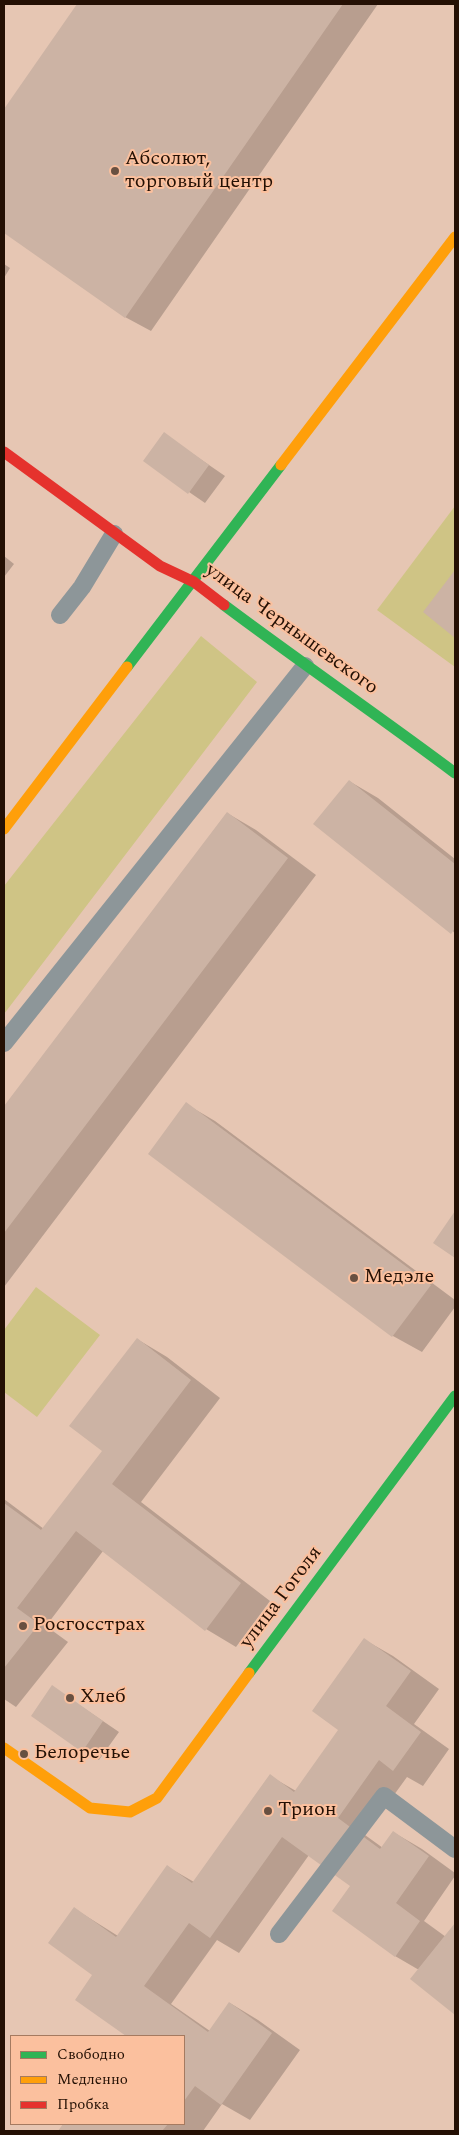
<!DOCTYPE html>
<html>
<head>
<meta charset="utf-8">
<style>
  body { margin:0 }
  #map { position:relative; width:459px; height:2135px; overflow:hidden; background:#e6c6b3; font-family:Spectral,serif }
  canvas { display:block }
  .frame { position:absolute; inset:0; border:5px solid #241004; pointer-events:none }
  .legend { position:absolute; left:10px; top:2035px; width:175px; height:90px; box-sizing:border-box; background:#fbc09e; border:1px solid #a57a60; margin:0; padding:6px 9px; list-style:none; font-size:15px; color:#241004 }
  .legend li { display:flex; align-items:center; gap:10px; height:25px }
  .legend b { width:25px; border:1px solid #a57a60 }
</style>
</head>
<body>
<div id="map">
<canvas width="459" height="2135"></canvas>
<div class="frame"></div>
<ul class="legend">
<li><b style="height:6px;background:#30b455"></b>Свободно</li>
<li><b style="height:6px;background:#ff9f0a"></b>Медленно</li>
<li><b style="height:6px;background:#e5322d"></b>Пробка</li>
</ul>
</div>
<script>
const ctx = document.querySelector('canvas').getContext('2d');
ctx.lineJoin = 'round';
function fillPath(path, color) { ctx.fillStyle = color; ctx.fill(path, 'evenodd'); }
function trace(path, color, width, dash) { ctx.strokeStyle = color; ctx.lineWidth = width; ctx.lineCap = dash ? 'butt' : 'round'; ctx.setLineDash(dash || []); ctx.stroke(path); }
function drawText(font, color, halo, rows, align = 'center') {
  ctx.font = font + ' Spectral,serif'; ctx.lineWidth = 4; ctx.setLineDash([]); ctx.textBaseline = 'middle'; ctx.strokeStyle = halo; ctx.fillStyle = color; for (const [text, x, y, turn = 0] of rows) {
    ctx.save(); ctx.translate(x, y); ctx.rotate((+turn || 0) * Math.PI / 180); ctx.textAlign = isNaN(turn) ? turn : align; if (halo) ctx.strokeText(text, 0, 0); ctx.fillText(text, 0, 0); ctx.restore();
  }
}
const green = new Path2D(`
  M455 506V667L377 610Z
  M201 636 257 682 4 1014V886Z
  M36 1287 100 1335 37 1417 4 1392V1330Z`);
const shadow = new Path2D(`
  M79 4H378L151 331 125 317 4 231V112Z
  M4 264 10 268 4 278Z
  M164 434 225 476 205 503 144 461Z
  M4 556 14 564 4 577Z
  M455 572V636L424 612Z
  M349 781 378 798 455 859V934Z
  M227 813 256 830 316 875 4 1287V1108Z
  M186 1104 215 1121 455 1300V1307L422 1352 393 1336 150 1154Z
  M137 1339 167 1357 220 1398 141 1502 270 1601 236 1647 206 1629 103 1551 46 1626 68 1642 16 1707 4 1699V1499L44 1529 103 1451Z
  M365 1640 393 1656 439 1689 414 1724 449 1749 423 1786 407 1777 365 1835 383 1848 393 1832 422 1849 455 1873V1876L424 1921 446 1937 455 1925V2014L412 1979 419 1970 395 1956 352 1886 309 1855 239 1953 217 1940 171 2004 210 2031 230 2003 258 2020 300 2050 250 2120 222 2104 203 2131H59L65 2124H184V2036H128L77 1999 94 1975 75 1909 118 1936 168 1867 194 1882 270 1776 296 1791 340 1729Z
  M53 1687 119 1732 99 1760 82 1751Z`);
const building = new Path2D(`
  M77 4H343L125 318 4 233V109Z
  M164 432 209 465 188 494 143 461Z
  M455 570V638L423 612Z
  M349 780 455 864V928L451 934 313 824Z
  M227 812 288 858 4 1233V1106Z
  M186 1102 431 1285 392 1337 148 1154Z
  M455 1211V1258L433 1243Z
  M137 1338 191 1380 112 1484 241 1583 205 1631 76 1531 17 1608 39 1624 4 1668V1503L41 1530 102 1451 69 1426Z
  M364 1638 411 1671 386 1706 421 1732 393 1771 379 1760 338 1818 380 1849 393 1831 429 1856 396 1903 420 1921 395 1957 332 1911 350 1886 282 1837 210 1938 189 1923 144 1986 208 2032 229 2002 272 2033 221 2105 195 2086 184 2101V2036H126L75 2000 92 1975 48 1943 74 1907 116 1937 167 1865 192 1883 270 1774 294 1792 338 1730 312 1711Z
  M52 1685 103 1721 82 1752 31 1716Z
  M455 1923V2015L410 1979Z
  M63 2124H168L162 2131H58Z`);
const lane = new Path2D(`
  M60 615 82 587 114 534
  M4 1043 305 666
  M279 1934 384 1796 455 1849`);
const fast = new Path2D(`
  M224 605C300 662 379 716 455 773
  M127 667 281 465
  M249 1673 455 1396`);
const slow = new Path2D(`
  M281 465 455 237
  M4 829 127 667
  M4 1748 90 1808 130 1812 157 1798 249 1673`);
const jam = new Path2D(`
  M4 452 160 566 194 582 224 605`);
const markers = [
  [115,171,5,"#685041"],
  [354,1278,5,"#685041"],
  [23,1626,5,"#685041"],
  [70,1698,5,"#685041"],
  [24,1754,5,"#685041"],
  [268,1811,5,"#685041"]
];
const poiNames = [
  ["Абсолют,",125,160],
  ["торговый центр",125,183],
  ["Медэле",364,1278],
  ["Росгосстрах",33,1626],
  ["Хлеб",80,1698],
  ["Белоречье",34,1754],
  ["Трион",278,1811]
];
const streetNames = [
  ["улица Чернышевского",291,630,36],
  ["улица Гоголя",282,1598,-53]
];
fillPath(green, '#cfc485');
fillPath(shadow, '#0003');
fillPath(building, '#ccb3a4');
trace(lane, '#8d9699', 18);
trace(fast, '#30b455', 11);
trace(slow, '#ff9f0a', 11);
trace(jam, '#e5322d', 11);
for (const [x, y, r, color] of markers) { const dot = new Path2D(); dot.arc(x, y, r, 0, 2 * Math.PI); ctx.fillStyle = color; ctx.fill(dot); trace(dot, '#fbc09e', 2); }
drawText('20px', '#241004', '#fbc09e', poiNames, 'left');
drawText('20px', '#241004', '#fbc09e', streetNames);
</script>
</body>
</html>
